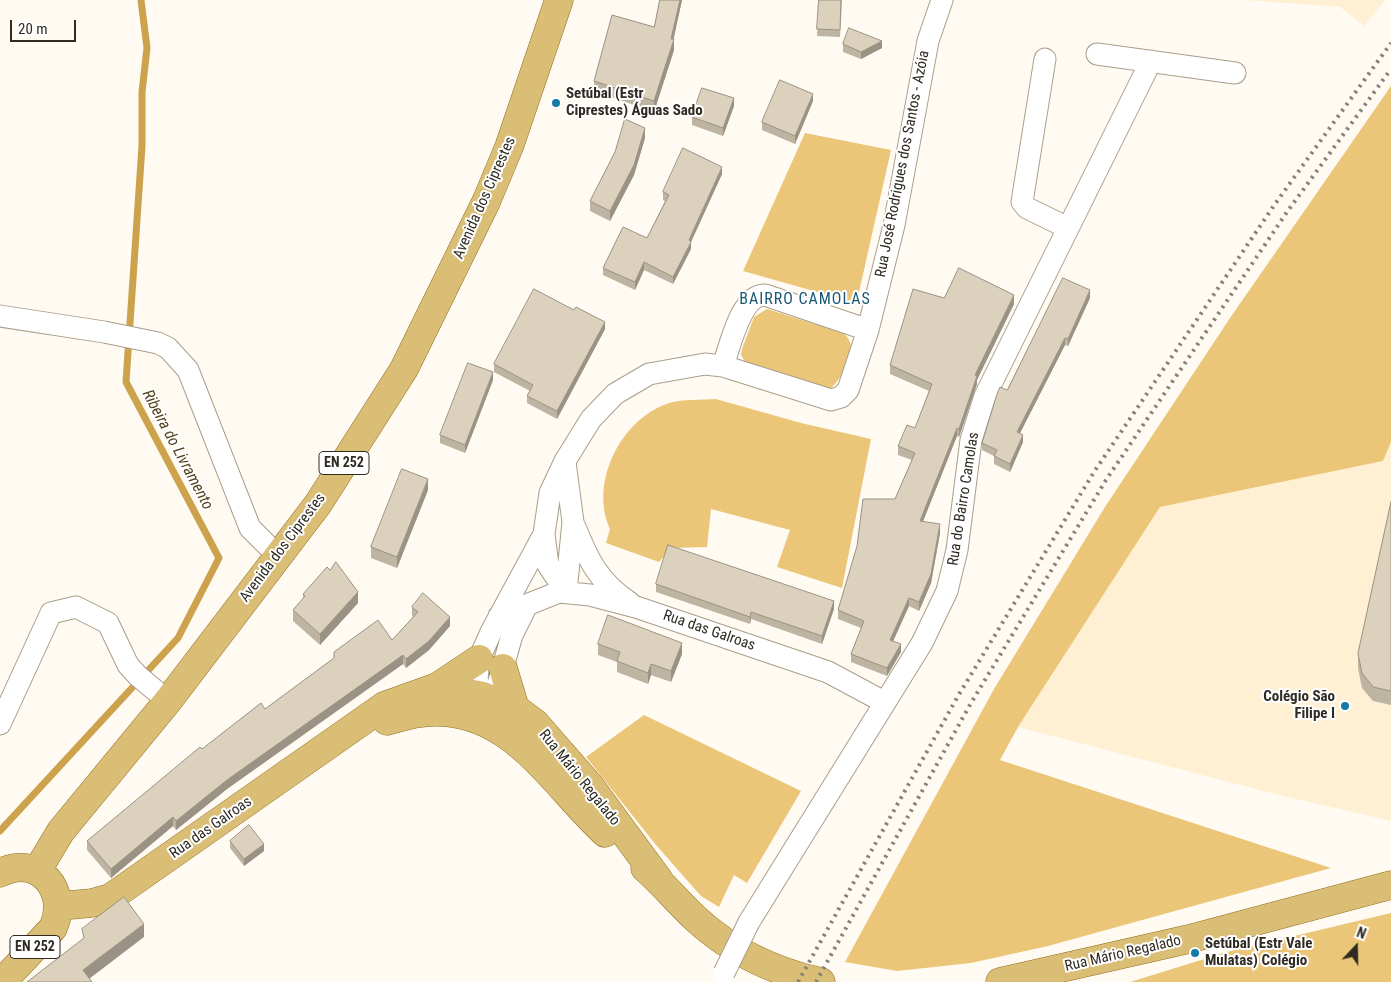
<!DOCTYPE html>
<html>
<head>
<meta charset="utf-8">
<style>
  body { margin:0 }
  #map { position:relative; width:1391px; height:982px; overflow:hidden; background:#fffaf2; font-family:"Roboto Condensed",sans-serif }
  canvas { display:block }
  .north { position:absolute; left:1331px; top:922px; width:50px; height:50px; -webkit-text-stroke:4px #fff; paint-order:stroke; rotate:21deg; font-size:14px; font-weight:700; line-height:20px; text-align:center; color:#2f2b23 }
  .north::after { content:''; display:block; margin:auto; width:18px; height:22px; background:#2f2b23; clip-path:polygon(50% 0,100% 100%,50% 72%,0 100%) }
  .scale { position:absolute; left:10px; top:20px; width:66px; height:22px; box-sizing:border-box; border:2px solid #2f2b23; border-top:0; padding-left:6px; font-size:15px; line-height:18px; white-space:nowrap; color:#2f2b23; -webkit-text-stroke:4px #fff; paint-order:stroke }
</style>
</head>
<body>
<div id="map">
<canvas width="1391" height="982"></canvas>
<div class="north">N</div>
<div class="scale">20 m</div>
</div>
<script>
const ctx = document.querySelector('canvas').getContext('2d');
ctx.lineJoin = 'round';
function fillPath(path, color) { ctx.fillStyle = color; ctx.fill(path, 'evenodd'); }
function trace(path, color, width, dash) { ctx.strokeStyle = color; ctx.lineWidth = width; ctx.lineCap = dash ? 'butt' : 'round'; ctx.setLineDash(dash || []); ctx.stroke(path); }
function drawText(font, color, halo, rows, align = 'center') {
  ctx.font = font + ' "Roboto Condensed",sans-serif'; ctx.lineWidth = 4; ctx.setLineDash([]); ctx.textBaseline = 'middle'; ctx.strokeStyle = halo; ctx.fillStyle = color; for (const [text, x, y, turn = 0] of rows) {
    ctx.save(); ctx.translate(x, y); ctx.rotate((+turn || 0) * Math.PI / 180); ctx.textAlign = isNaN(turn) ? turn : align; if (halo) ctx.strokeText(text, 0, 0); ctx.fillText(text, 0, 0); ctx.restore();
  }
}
const built = new Path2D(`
  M1245 0H1385L1364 26 1340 7Z
  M1391 442V821L1275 794 1018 727 1160 507 1383 461Z`);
const green = new Path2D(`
  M1391 86V442L1383 461 1160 507 1018 727 1000 760 1331 868 1048 946 971 963 897 971 845 962 994 689 1105 507 1230 318Z
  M805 133 891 150 859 292 849 301 743 271Z
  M767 309 843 333C847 336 850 340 851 346 852 359 839 384 828 390L746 363 741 355 742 349 754 317Z
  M716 399 801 423 871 439 842 588 777 567 790 530 711 509 707 547 671 548 659 562 606 543 610 529C589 482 621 419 669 403 683 399 701 400 716 399Z
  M644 715 801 791 747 883 734 875 719 907 701 896 656 845 586 757Z
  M1391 913V982H1130L1227 952Z`);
const stream = new Path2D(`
  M0 831 178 638 219 558 126 382 142 146V92L147 48 141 0`);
const minor = new Path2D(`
  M1097 54 1235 73
  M1045 59 1022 202 1027 208 1068 228
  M0 316 104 332 158 343 168 348 188 370 250 528 278 556
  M723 366C730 346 741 294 765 295L868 330
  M565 462 573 522 566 592
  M575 527C588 559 599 583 629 602
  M544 534 548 565 566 592
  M499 616 559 592 590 595 636 607 828 672 884 702
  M499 681 512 635 527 605
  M480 708 483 696 477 679 479 659 491 632 544 534 550 493 565 461 591 419 615 394 649 374 705 364 723 366 831 400 841 397 848 390 868 330 894 225 928 41 942 0
  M0 724 51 613 76 607 108 623 128 665 138 676 168 701
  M749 922 922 643 947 591 957 550 971 440 985 396 1151 61`);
const major = new Path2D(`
  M503 668 515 708
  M437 687 479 659
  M387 721C398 718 409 714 421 713 508 702 550 782 605 833
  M645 868C663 884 678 902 696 919 731 951 775 972 821 982
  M37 871 61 831 168 701 318 504 404 369 486 202 509 147 559 0
  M0 873C38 853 70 891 53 928L2 982
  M59 906 92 903 110 898 384 706 437 687 483 696 515 708 535 723 590 786 659 880
  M1000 982 1189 939 1391 885`);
const rail = new Path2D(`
  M798 982 958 696 1094 472 1275 204 1391 43
  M816 982 971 703 1106 480 1287 212 1391 69`);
const minorBridge = new Path2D(`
  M724 973 749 922`);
const wall = new Path2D(`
  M660 0H682L673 39 674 50 654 112 594 91V81L654 27Z
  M819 0H842L840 37 817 36Z
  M843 44 882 48 861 59 843 52Z
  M813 101 795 144 762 130V122Z
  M734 106 723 136 692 125V117Z
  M645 138 634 175 610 221 590 211V201Z
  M722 174 691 242V249L673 284 644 270 635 290 603 275V268L647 238 665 201 663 200V192Z
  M944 298 1014 304 977 380V384L959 437 957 436 923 521 940 533 931 583 919 611 909 606 893 641 901 652 887 676 851 662V654L861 628 838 619V610L895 499 912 460 898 455V446L915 428 929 391 890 374V365Z
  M1090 298 1068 346 1065 345 1020 433 1023 442 1010 472 994 464V456L982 450V443L1007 390Z
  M605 329 557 419 527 403V396L530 391 494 372V364Z
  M493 380 465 453 440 443V435Z
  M428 490 397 568 371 558V547Z
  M1391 502V705L1373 701 1362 688 1358 668V654Z
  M656 584 834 609 822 644 751 619 750 624 656 592Z
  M303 594 358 603 320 645 293 621V610L303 599Z
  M412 607 450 626 429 650 406 668 403 664 227 789 176 830 173 826 111 878 87 850V841L202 749 265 709 392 640 413 617 412 616Z
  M598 644 682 654 671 682 651 675 648 684 617 672V662L598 655Z
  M230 841 264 851 244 866 230 848Z`);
const shadedWall = new Path2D(`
  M680 0H682L673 42 674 39V50L654 112V101L671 39Z
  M882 41V48L861 59V52Z
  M813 94V101L795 144V136Z
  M734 98V106L723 136V128Z
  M645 128V138L634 175 610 221V211Z
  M722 167V174L691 242V249L673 284V277Z
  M644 262V270L635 290V282Z
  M1090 290V298L1068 346V339Z
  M1014 295V304L977 380V384L959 437V429L975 375Z
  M605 322V329L557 419V411Z
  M1065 338V345L1017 439V432Z
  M493 372V380L465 453V445Z
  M957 428V436L920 529V521Z
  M1023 435V442L1010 472V464Z
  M428 479V490L397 568V557Z
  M940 524V533L931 583 919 611V602Z
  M358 592V603L320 645V634Z
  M909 598V606L890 648V640Z
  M834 601V609L822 644V636Z
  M751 612V619L750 624V617Z
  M450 617V626L429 650 406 668V659Z
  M682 643V654L671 682V671Z
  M901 644V652L887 676V668Z
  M403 655V664L227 789 176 830V821L227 780Z
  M651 664V675L648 684V673Z
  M173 817V826L111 878V869Z
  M264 844V851L244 866V859Z
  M144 924V937L85 982 83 970Z`);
const building = new Path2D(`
  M660 0H680L671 39H674L654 101 594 81 612 15 654 27Z
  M819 0H841L840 30 817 29Z
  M849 28 882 41 861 52 843 44Z
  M780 80 813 94 795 136 762 122Z
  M702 88 734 98 723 128 692 117Z
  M625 119 645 128 634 165 610 211 590 201 615 152Z
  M683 148 722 167 689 240 691 242 673 277 644 262 635 282 603 268 623 227 647 238 669 195 663 192Z
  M959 268 1014 295 975 375 977 376 959 429 957 428 920 521 940 524 931 574 919 602 909 598 890 640 901 644 887 668 851 654 864 621 838 610 857 546 863 499H895L915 453 898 446 907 425 915 428 932 384 890 365 913 289 944 298Z
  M1063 278 1090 290 1068 339 1065 338 1017 432 1023 435 1010 464 994 456 997 450 982 443 997 394 1000 387 1007 390Z
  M534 289 574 310 576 307 605 322 557 411 527 396 533 385 494 364Z
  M468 363 493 372 465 445 440 435Z
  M402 469 428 479 397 557 371 547Z
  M1391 502V691L1373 687 1362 673 1358 654Z
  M668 545 834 601 822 636 751 612 750 617 656 584Z
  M336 562 358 592 320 634 293 610 305 596 303 594 327 567 330 570Z
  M423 593 450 617 429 641 406 659 403 655 227 780 176 821 173 817 111 869 87 841 200 747 202 749 261 703 265 709 334 658V652L378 620 392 640 418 612 412 607Z
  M608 615 682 643 671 671 651 664 648 673 617 661 620 652 598 644Z
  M249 825 264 844 244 859 230 841Z
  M124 897 144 924 83 970 92 982H27L84 938 82 929Z`);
const markers = [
  [556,103,5,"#157aa5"],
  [1345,706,5,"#157aa5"],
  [1195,953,5,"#157aa5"]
];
const shields = [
  [344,463,50],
  [35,947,50]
];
const shieldNames = [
  ["EN 252",344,463],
  ["EN 252",35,947]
];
const poiNames = [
  ["Setúbal (Estr",566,94],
  ["Ciprestes) Águas Sado",566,111],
  ["Colégio São",1335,697,"right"],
  ["Filipe I",1335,714,"right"],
  ["Setúbal (Estr Vale",1205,944],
  ["Mulatas) Colégio",1205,961]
];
const streetNames = [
  ["Rua José Rodrigues dos Santos - Azóia",903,164,-79],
  ["Avenida dos Ciprestes",485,198,-66],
  ["Rua do Bairro Camolas",964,499,-81],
  ["Avenida dos Ciprestes",283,548,-53],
  ["Rua das Galroas",709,631,19],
  ["Rua Mário Regalado",579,778,51],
  ["Rua das Galroas",211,828,-35],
  ["Rua Mário Regalado",1123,954,-13]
];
const neighbourhoodNames = [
  ["BAIRRO CAMOLAS",805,300]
];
const waterNames = [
  ["Ribeira do Livramento",177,450,62]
];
fillPath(built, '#fff0d3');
fillPath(green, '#ecc678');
trace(stream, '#cca34c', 7);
trace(minor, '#a99e8a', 23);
trace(major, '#8f6f1e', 29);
trace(minor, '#fff', 21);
trace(major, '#dbbe76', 28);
trace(rail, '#868179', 4, [2.5, 5]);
trace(minorBridge, '#a99e8a', 23, []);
trace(minorBridge, '#fff', 21);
fillPath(wall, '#bdb4a2');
fillPath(shadedWall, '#9a9284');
fillPath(building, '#dcd1bc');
trace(building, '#9a9284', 1);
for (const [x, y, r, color] of markers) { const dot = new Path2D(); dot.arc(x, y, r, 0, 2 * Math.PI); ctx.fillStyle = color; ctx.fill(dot); trace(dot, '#fff', 2); }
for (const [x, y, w] of shields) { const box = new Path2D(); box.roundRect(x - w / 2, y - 11.5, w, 23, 4); ctx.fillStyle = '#fff'; ctx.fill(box); trace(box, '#2f2b23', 1); }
drawText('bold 14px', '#2f2b23', null, shieldNames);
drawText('bold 15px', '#2f2b23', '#fff', poiNames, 'left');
drawText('15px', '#2f2b23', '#fff', streetNames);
ctx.letterSpacing = '1px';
drawText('16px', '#185876', '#fff', neighbourhoodNames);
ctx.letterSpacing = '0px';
drawText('italic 16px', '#53411d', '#fff', waterNames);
</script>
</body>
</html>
